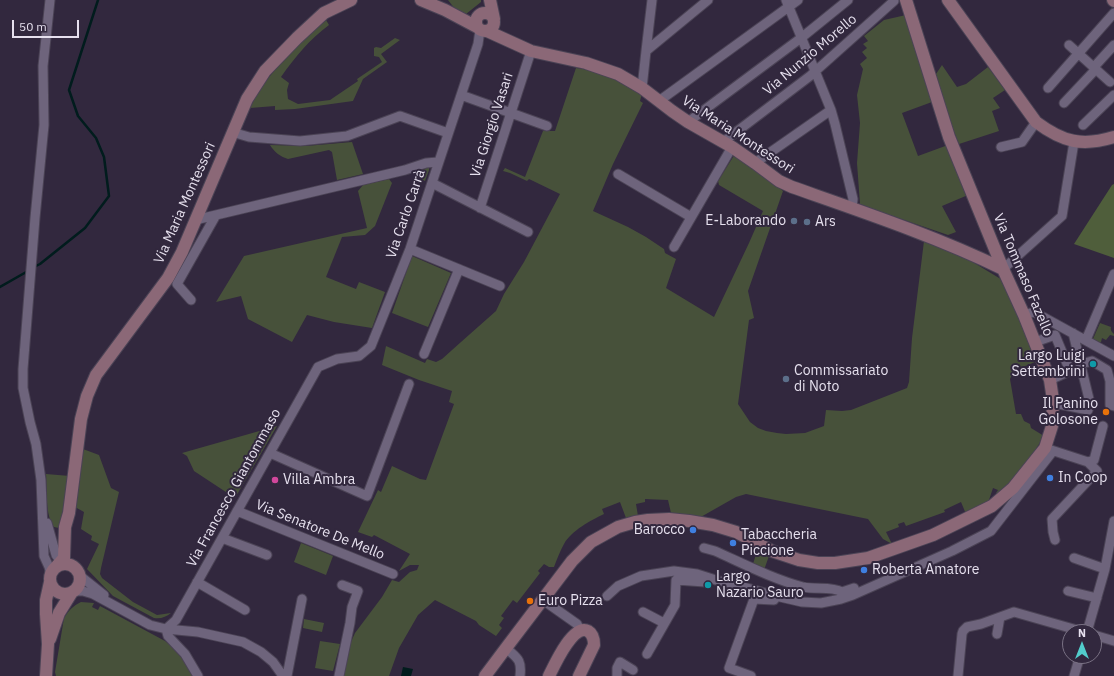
<!DOCTYPE html>
<html>
<head>
<meta charset="utf-8">
<style>
  body { margin:0 }
  #map { position:relative; width:1114px; height:676px; overflow:hidden; background:#32283e; font-family:"IBM Plex Sans",sans-serif }
  canvas { display:block }
  .north { position:absolute; left:1062px; top:624px; width:40px; height:40px; box-sizing:border-box; background:#32283e; border:1px solid #7a7284; border-radius:50%; rotate:0deg; font-size:11px; font-weight:700; line-height:16px; text-align:center; color:#e6e0ee }
  .north::after { content:''; display:block; margin:auto; width:14px; height:18px; background:#52cdcc; clip-path:polygon(50% 0,100% 100%,50% 72%,0 100%) }
  .scale { position:absolute; left:12px; top:20px; width:67px; height:18px; box-sizing:border-box; border:2px solid #e6e0ee; border-top:0; padding-left:5px; font-size:12px; line-height:14px; white-space:nowrap; color:#e6e0ee; -webkit-text-stroke:3px #32283e; paint-order:stroke }
</style>
</head>
<body>
<div id="map">
<canvas width="1114" height="676"></canvas>
<div class="north">N</div>
<div class="scale">50 m</div>
</div>
<script>
const ctx = document.querySelector('canvas').getContext('2d');
ctx.lineJoin = 'round';
function fillPath(path, color) { ctx.fillStyle = color; ctx.fill(path, 'evenodd'); }
function trace(path, color, width, dash) { ctx.strokeStyle = color; ctx.lineWidth = width; ctx.lineCap = dash ? 'butt' : 'round'; ctx.setLineDash(dash || []); ctx.stroke(path); }
function drawText(font, color, halo, rows, align = 'center') {
  ctx.font = font + ' "IBM Plex Sans",sans-serif'; ctx.lineWidth = 4; ctx.setLineDash([]); ctx.textBaseline = 'middle'; ctx.strokeStyle = halo; ctx.fillStyle = color; for (const [text, x, y, turn = 0] of rows) {
    ctx.save(); ctx.translate(x, y); ctx.rotate((+turn || 0) * Math.PI / 180); ctx.textAlign = isNaN(turn) ? turn : align; if (halo) ctx.strokeText(text, 0, 0); ctx.fillText(text, 0, 0); ctx.restore();
  }
}
const green = new Path2D(`
  M448 0H481V2L466 14 455 9Z
  M906 15 932 102 902 113 918 156 948 145 968 195 942 206 956 232 948 235 878 211 860 204 857 163 860 123 857 95 863 69 860 64 867 58 862 52 867 48 863 44 868 41 864 36 884 20Z
  M326 20 329 25C310 39 295 57 281 77L289 83 287 90 288 99 298 104 330 100 358 81 357 79 382 62 379 57 374 56V48L376 47 381 48 395 38 400 40 381 54 387 62 363 79 353 101 295 109 275 110V106L250 108C260 86 275 69 292 51 303 40 313 29 326 20Z
  M942 65 957 87 966 84 988 67 1005 90 993 98 1000 108 992 111 999 131 959 144 941 100 934 77Z
  M576 68C600 70 621 82 642 93L640 101 643 103 613 164 593 211 628 227 646 237 664 249 665 253 676 259 666 288 714 317 749 243 763 211 719 185 718 181 735 154 769 179 783 191 748 291 754 318 749 320 738 404 750 422 758 428 766 431 777 433 786 434 805 433 824 426 826 410 842 411 851 410 907 388 909 382 912 338 924 241 971 261 1004 281 1037 361C1027 366 1014 368 1010 379L1016 414H1021L1024 421 1030 424 1031 428 1044 436 1023 470 996 497V493L998 490 993 488 988 503 966 514 961 502 944 510 945 512 906 526 904 522 898 524 899 527 886 532 892 544 883 539 868 519 746 494 736 497 699 518 671 513 668 500 645 499V502L636 504 638 516 626 518 620 502 602 509 604 514C591 520 571 531 564 544 560 551 557 559 554 567H549L544 564 538 571 540 573 517 603 513 600 501 616 504 618 499 625 502 628 496 636 479 625 476 621 435 600 418 615 399 648 389 676H342L346 653 355 633 382 597 392 580 399 582 410 572 417 570 419 565H410L399 571 410 554 374 535 372 537 358 532 378 490 381 492 392 466 420 479 426 480 454 404 449 402 452 391 419 380 382 365 386 346 425 363 427 359 436 362 442 359 461 342 496 311 504 294 524 262 560 194 529 179 527 181 510 173 503 171 505 168 525 177 543 131H555Z
  M352 142 363 174 337 180 332 152 329 150 288 159C281 157 274 152 270 145L306 146Z
  M429 167V170L425 181 417 177 422 168Z
  M389 179 392 183 375 226 365 235 342 237 326 277 356 289 359 282 385 292 372 328 334 322 307 315 292 342 248 319 241 296 216 302 244 256 367 228 358 191 363 185Z
  M412 256 451 273 428 327 392 313Z
  M1100 323 1111 327C1110 330 1112 332 1114 334V336L1110 335 1106 340 1102 338 1101 342H1099L1093 339Z
  M277 426 235 498 194 471 187 456 182 453Z
  M83 449 99 455 111 488 119 492 101 568 100 574 102 578 133 602 157 615 171 613C166 617 161 619 154 618L113 596 87 569 99 544 91 540 92 536 81 529 84 512 75 507Z
  M46 474 70 476 61 525 59 528 54 527C45 516 47 488 46 474Z
  M301 543 333 556 326 575 294 562Z
  M757 551 769 556 764 570 753 564Z
  M81 602 94 603 92 607 98 610 100 606 165 641C180 652 185 661 194 676H56L55 672 64 618C69 610 73 606 81 602Z
  M304 619 324 623 322 632 303 628Z
  M320 641 340 644 333 671 315 668Z`);
const forest = new Path2D(`
  M1114 184V258L1074 244 1112 185Z`);
const water = new Path2D(`
  M403 667 413 669 411 676H401Z`);
const stream = new Path2D(`
  M34 267 40 264 85 228 109 196 104 157 96 138 78 116 69 90 98 0
  M0 287 28 271`);
const street = new Path2D(`
  M50 0 43 66 44 125 35 218 23 369V388L30 422 36 444 41 480 44 556 49 567 51 574
  M786 0 831 110 835 124 853 199 852 208
  M1069 45 1110 82
  M646 51 652 0
  M1094 67 1114 45
  M642 88 646 51 708 0
  M1048 88 1114 13
  M461 95 547 126
  M659 101 798 0
  M1064 103 1096 69
  M688 122 801 38 848 0
  M1083 125 1114 95
  M232 132 249 137 300 141 347 136 400 116 448 133
  M723 142 810 76 894 1
  M1001 147 1022 142 1036 122
  M755 163 831 110
  M618 174 691 217
  M432 183 528 232
  M480 208 531 51
  M195 220 405 170 426 163 438 162
  M674 247 732 147
  M410 249 500 286
  M1003 269 1062 216 1074 142
  M191 300 177 284 216 215
  M1024 315 1034 312 1114 356
  M1086 340 1114 274
  M1035 342 1055 335 1070 371 1050 380
  M424 354 459 269
  M1081 364 1092 361 1107 370 1110 381V405L1114 406
  M1054 403 1088 410 1090 403 1073 333
  M1048 449 1088 462 1094 460 1103 426
  M270 453 367 496 409 384
  M237 511 393 574
  M47 523 56 555 59 559 66 564
  M222 538 267 555
  M1055 540 1053 532 1052 519 1097 471 1088 462
  M704 548 715 551C744 564 773 579 803 587 816 590 831 586 842 592L854 588
  M1074 558 1105 569
  M79 575 104 595
  M197 582 245 610
  M74 591H83L93 594 150 625 166 629 198 632 243 642 261 652 273 662 283 676
  M1068 591 1097 598
  M607 596 618 586 641 576 674 571 697 574 719 581 729 583 776 596 802 602 821 603 841 599 853 595 952 551 991 531 1053 451
  M543 600 577 624 580 630
  M643 612 664 623
  M1087 632 1105 569 1114 521
  M997 634 1000 617
  M1094 635 1114 641
  M506 648C517 658 522 659 520 676
  M647 654 675 605 676 580 705 582 709 579
  M198 676 185 654 168 636 166 629 176 620 318 367 337 359 359 356 371 346 410 249 478 44 480 30
  M287 676 302 599
  M339 676 350 623 352 607 358 591 342 585
  M617 676V668L620 662 633 670
  M751 676 729 668 754 599 774 600 775 598
  M958 676 962 634 963 631 967 627 981 624 1014 612 1084 632
  M1074 676 1080 656`);
const secondary = new Path2D(`
  M421 0 445 10 477 27
  M490 0 494 19
  M948 0 1036 122C1063 142 1082 147 1114 137
  M1113 0 1114 1
  M476 22a9 9 0 1 1 18 0a9 9 0 1 1-18 0Z
  M487 31 531 51 586 63 618 74 642 88 672 111 688 122 732 147 755 163 779 181 792 187C863 212 935 236 1003 269
  M50 579a15 15 0 1 1 30 0a15 15 0 1 1-30 0Z
  M55 568 64 558 65 527 69 513 81 419 87 396 96 375 168 278 182 252 247 99 265 71 297 38 324 13 351 0
  M50 639 59 613 72 592
  M46 676 48 644 46 614V600L50 582
  M485 676 506 648 572 561 591 542 618 527 635 522 648 520 669 519 689 521 713 525 736 532 772 551 799 560 818 563H835L868 558 933 535 992 506 1013 488 1045 448 1052 426 1053 400 1050 380 1024 315 1003 269 949 137 906 0
  M549 676C554 666 573 623 588 631 593 634 594 639 594 645L579 676`);
const markers = [
  [794,221,4,"#5c6f8a"],
  [807,222,4,"#5c6f8a"],
  [1093,364,4,"#0f9aa8"],
  [786,379,4,"#5c6f8a"],
  [1106,412,4,"#e8710a"],
  [1050,478,4,"#3f7fe0"],
  [275,480,4,"#d1479c"],
  [693,530,4,"#3f7fe0"],
  [733,543,4,"#3f7fe0"],
  [864,570,4,"#3f7fe0"],
  [708,585,4,"#0f9aa8"],
  [530,601,4,"#e8710a"]
];
const streetNames = [
  ["Via Nunzio Morello",810,55,-40],
  ["Via Giorgio Vasari",492,125,-72],
  ["Via Maria Montessori",738,135,33],
  ["Via Maria Montessori",185,203,-66],
  ["Via Carlo Carrà",406,214,-71],
  ["Via Tommaso Fazello",1023,275,67],
  ["Via Francesco Giantommaso",234,488,-61],
  ["Via Senatore De Mello",320,530,22]
];
const poiNames = [
  ["E-Laborando",786,221,"right"],
  ["Ars",815,222],
  ["Largo Luigi",1085,356,"right"],
  ["Settembrini",1085,372,"right"],
  ["Commissariato",794,371],
  ["di Noto",794,387],
  ["Il Panino",1098,404,"right"],
  ["Golosone",1098,420,"right"],
  ["In Coop",1058,478],
  ["Villa Ambra",283,480],
  ["Barocco",685,530,"right"],
  ["Tabaccheria",741,535],
  ["Piccione",741,551],
  ["Roberta Amatore",872,570],
  ["Largo",716,577],
  ["Nazario Sauro",716,593],
  ["Euro Pizza",538,601]
];
fillPath(green, '#47513a');
fillPath(forest, '#4f5e3b');
fillPath(water, '#011c1d');
trace(stream, '#011c1d', 2.5);
trace(street, '#4b4355', 11);
trace(secondary, '#4b4355', 14);
trace(street, '#6e647c', 9);
trace(secondary, '#8b6877', 12);
for (const [x, y, r, color] of markers) { const dot = new Path2D(); dot.arc(x, y, r, 0, 2 * Math.PI); ctx.fillStyle = color; ctx.fill(dot); trace(dot, '#32283e', 1.5); }
drawText('14px', '#e6e0ee', '#32283e', streetNames);
drawText('14px', '#e6e0ee', '#32283e', poiNames, 'left');
</script>
</body>
</html>
